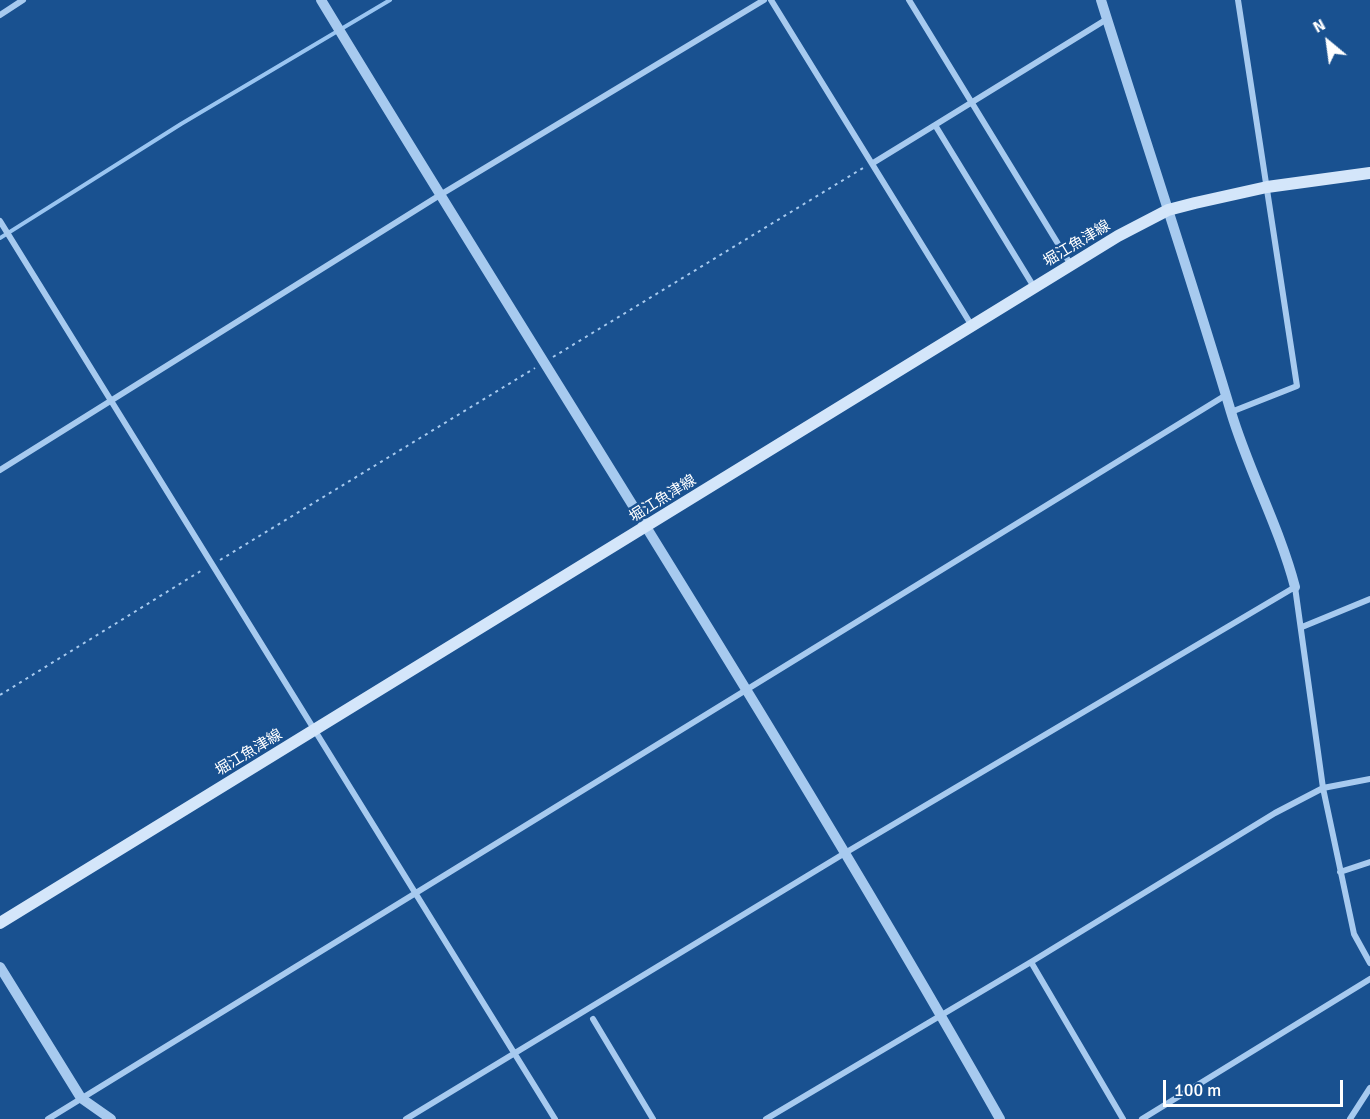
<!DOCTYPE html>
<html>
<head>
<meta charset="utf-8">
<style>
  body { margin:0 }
  #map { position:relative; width:1370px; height:1119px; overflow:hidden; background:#195190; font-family:Signika,sans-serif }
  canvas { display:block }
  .north { position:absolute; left:1298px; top:12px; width:60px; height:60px; -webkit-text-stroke:4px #195190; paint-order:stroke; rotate:331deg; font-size:16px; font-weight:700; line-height:24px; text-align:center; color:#fff }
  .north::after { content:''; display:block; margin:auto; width:21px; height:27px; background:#fff; clip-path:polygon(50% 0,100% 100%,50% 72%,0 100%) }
  .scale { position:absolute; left:1163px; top:1080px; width:180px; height:27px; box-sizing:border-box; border:3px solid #fff; border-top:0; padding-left:8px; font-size:18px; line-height:21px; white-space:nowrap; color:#fff; -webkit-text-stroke:4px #195190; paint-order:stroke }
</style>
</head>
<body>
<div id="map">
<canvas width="1370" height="1119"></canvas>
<div class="north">N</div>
<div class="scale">100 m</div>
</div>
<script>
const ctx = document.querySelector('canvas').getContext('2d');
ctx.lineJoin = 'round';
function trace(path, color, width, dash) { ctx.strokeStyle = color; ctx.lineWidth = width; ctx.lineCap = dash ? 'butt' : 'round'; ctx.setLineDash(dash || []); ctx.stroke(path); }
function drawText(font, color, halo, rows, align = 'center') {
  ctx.font = font + ' Signika,"Noto Sans JP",sans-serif'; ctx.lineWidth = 5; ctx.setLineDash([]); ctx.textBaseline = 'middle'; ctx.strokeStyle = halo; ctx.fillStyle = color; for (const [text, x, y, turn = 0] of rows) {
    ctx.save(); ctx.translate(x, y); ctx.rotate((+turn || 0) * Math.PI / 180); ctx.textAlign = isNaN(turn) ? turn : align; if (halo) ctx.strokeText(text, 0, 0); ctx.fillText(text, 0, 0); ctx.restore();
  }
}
const stream = new Path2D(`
  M0 238 181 124 390 0`);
const path = new Path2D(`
  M553 357 863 168
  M220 560 535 368
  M0 695 204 569`);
const minor = new Path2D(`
  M771 0 972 326
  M909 0 1071 265
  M0 15 23 0
  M935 125 1107 19
  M873 163 935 125 1034 287
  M0 221 555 1119
  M1231 412 1297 386 1238 0
  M0 470 440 195 764 0
  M1302 627 1370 599
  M1340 872 1370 862
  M1031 962 1123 1119
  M593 1019 653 1119
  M48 1119 1226 395
  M406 1119 845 853 1295 587 1323 788 1354 934 1370 963
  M766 1119 1031 962 1275 813 1323 788 1370 779
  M1142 1119 1370 979
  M1350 1119 1370 1088`);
const tertiary = new Path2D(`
  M321 0C547 373 785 739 1000 1119
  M1101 0C1144 137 1190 274 1231 412 1249 472 1279 526 1295 587
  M0 967 81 1098 111 1119`);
const secondary = new Path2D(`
  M0 923 1118 236 1168 210 1195 203 1267 187 1370 173`);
const streetNames = [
  ["堀江魚津線",1077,244,-31],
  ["堀江魚津線",663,499,-32],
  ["堀江魚津線",249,753,-31]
];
trace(stream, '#9ac5f1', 4);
trace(path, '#a7caef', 2, [3, 4.5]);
trace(minor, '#a7caef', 6);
trace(tertiary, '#a7caef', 10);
trace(secondary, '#d4e6fa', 12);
drawText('15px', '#fff', '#195190', streetNames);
</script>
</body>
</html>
